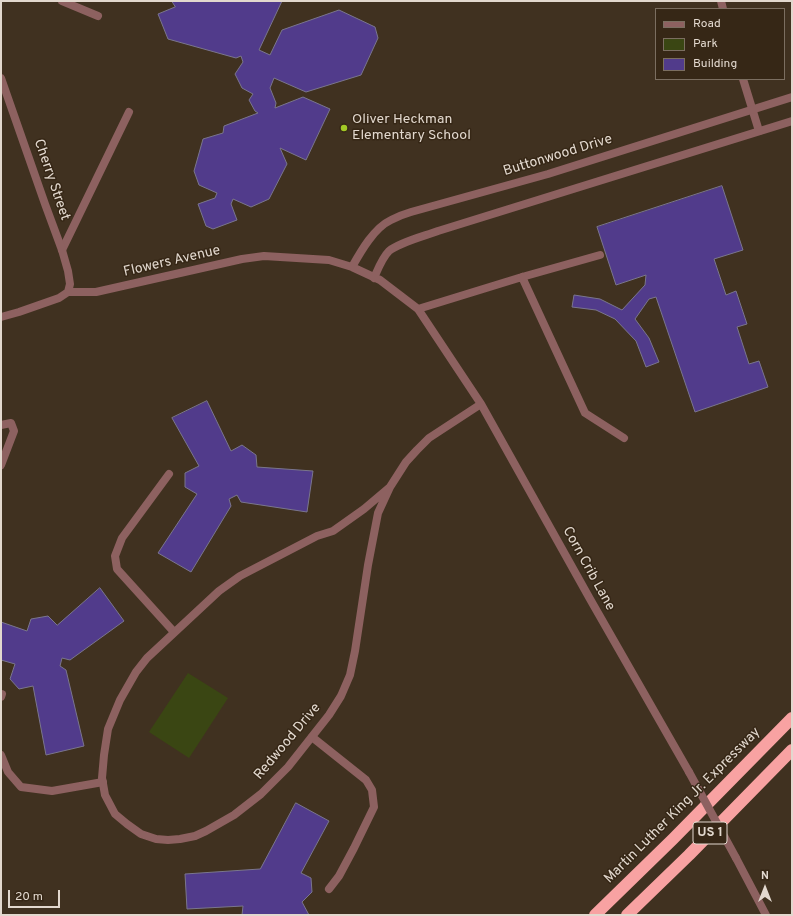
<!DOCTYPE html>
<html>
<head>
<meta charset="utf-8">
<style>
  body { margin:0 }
  #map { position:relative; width:793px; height:916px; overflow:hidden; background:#403120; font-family:Overpass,sans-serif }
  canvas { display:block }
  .frame { position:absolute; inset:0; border:2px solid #e2d8ce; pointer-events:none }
  .legend { position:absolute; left:655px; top:8px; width:130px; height:72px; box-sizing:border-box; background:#362716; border:1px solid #7b6e60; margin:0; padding:5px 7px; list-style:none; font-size:12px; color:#e2d8ce }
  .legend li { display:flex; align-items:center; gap:8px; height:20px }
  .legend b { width:20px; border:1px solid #7b6e60 }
  .north { position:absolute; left:745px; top:868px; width:40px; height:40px; -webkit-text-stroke:3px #362716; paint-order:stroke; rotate:0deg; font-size:11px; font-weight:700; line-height:16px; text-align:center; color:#e2d8ce }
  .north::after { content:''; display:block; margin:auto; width:14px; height:18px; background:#e2d8ce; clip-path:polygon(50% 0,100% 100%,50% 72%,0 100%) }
  .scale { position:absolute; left:8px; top:890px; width:52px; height:18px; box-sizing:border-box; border:2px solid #e2d8ce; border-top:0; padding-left:5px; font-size:12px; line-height:14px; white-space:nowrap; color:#e2d8ce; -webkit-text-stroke:3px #362716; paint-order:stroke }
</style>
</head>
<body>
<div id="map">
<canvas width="793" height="916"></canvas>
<div class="frame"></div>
<ul class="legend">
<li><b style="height:5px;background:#8d6160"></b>Road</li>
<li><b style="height:11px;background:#3a4613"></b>Park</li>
<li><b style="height:11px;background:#513b8b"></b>Building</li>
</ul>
<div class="north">N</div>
<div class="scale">20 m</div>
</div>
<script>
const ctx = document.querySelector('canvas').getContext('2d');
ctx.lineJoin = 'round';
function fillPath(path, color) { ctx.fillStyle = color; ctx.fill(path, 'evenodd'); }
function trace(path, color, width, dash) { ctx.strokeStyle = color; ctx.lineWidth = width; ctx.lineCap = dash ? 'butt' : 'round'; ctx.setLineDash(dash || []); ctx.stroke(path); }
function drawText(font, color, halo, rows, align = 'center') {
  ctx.font = font + ' Overpass,sans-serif'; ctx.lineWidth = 3; ctx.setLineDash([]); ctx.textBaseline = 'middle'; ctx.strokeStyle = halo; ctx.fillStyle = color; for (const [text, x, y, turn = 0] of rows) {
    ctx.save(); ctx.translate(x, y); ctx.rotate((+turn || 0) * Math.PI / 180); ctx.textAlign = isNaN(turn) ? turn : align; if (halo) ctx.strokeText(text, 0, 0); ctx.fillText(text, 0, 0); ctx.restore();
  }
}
const green = new Path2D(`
  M188 673 228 698 189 758 149 732Z`);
const building = new Path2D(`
  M172 1H282L259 50 270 55 282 30 339 10 375 27 378 38 361 75 306 92 274 78 270 88 276 103 275 108 303 97 330 109 306 160 280 148 287 164 269 199 251 207 233 199 231 204 237 220 213 229 206 226 198 204 215 198 217 193 199 185 194 171 203 139 223 133 224 126 258 113 255 111 249 100 253 94 242 88 235 74 243 62 241 56 236 58 168 39 158 14 175 7Z
  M722 186 743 250 714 259 726 295 736 291 747 324 737 327 749 364 759 361 768 387 695 412 656 297 649 299 635 319 649 338 659 362 646 367 636 341 615 319 596 310 572 307 574 295 600 299 622 310 645 285 646 275 616 285 597 227Z
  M207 401 231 451 242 445 256 455 257 467 313 471 307 512 241 502 237 495 229 499 231 506 191 572 158 553 197 494 185 487V473L199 466 172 418Z
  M100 588 124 621 70 660 62 658 60 666 66 670 84 746 46 755 33 686 19 689 10 679 15 664 1 660V622L27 631 31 619 48 616 57 625Z
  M296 803 329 821 301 873 311 878 312 892 302 902 309 915H242L243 906 187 909 185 874 260 869Z`);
const service = new Path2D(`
  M62 1 98 16
  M721 1 723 9
  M743 79 759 131
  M62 250 129 112
  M1 425 11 423 14 431 1 465
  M169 474 122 538 115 556 117 569 174 632
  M1 697 2 694
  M312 737 366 780 372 790 374 807 354 848 339 876 329 889
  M1 755 8 772 21 787 52 791 103 782`);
const minor = new Path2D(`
  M1 78 45 204 62 250 68 271 70 284 68 292
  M352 267C361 251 374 228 391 220 397 217 404 214 411 212L548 174 792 97
  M522 277 585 413 624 438
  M374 278C378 269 382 258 389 251 400 242 425 236 438 231L792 121
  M418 309 522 277 600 255
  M1 317 19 312 59 298 68 292H96L242 259 264 256 329 260 352 267 380 280 418 309 481 404 590 599 689 772
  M390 487 378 513 368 565 355 651 350 675 341 696 329 715 288 767 261 794 234 815 206 831 195 836 180 839 168 840 156 839 141 834 127 824 115 814 105 795 102 778 104 755 108 729 120 700 136 672 147 658 219 591 240 576 317 536 333 531 364 509 390 487 406 462 417 450 429 438 481 404
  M736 858 766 915`);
const motorway = new Path2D(`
  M595 915 673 839 792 718
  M627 915 689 855 792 750`);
const minorBridge = new Path2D(`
  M689 772 736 858`);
const markers = [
  [344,128,4,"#a3c926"]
];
const shields = [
  [710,833,34]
];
const shieldNames = [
  ["US 1",710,833]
];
const poiNames = [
  ["Oliver Heckman",352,120],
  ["Elementary School",352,136]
];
const streetNames = [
  ["Buttonwood Drive",558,156,-17],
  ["Cherry Street",51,180,71],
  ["Flowers Avenue",172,262,-13],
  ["Corn Crib Lane",588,569,61],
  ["Redwood Drive",288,742,-50],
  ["Martin Luther King Jr. Expressway",683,806,-45]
];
fillPath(green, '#3a4613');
fillPath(building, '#513b8b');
trace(building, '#7a768d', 1);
trace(service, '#8d6160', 8);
trace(minor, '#8d6160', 8);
trace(motorway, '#f8a2a2', 12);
trace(minorBridge, '#8d6160', 8);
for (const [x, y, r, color] of markers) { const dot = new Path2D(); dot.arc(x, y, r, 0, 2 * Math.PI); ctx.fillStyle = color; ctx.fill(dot); trace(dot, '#362716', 1.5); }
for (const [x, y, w] of shields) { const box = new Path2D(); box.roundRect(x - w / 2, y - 11, w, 22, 3); ctx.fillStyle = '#362716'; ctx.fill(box); trace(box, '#e2d8ce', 1); }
drawText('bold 13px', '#e2d8ce', null, shieldNames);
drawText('14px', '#e2d8ce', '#362716', poiNames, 'left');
drawText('14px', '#e2d8ce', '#362716', streetNames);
</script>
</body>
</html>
